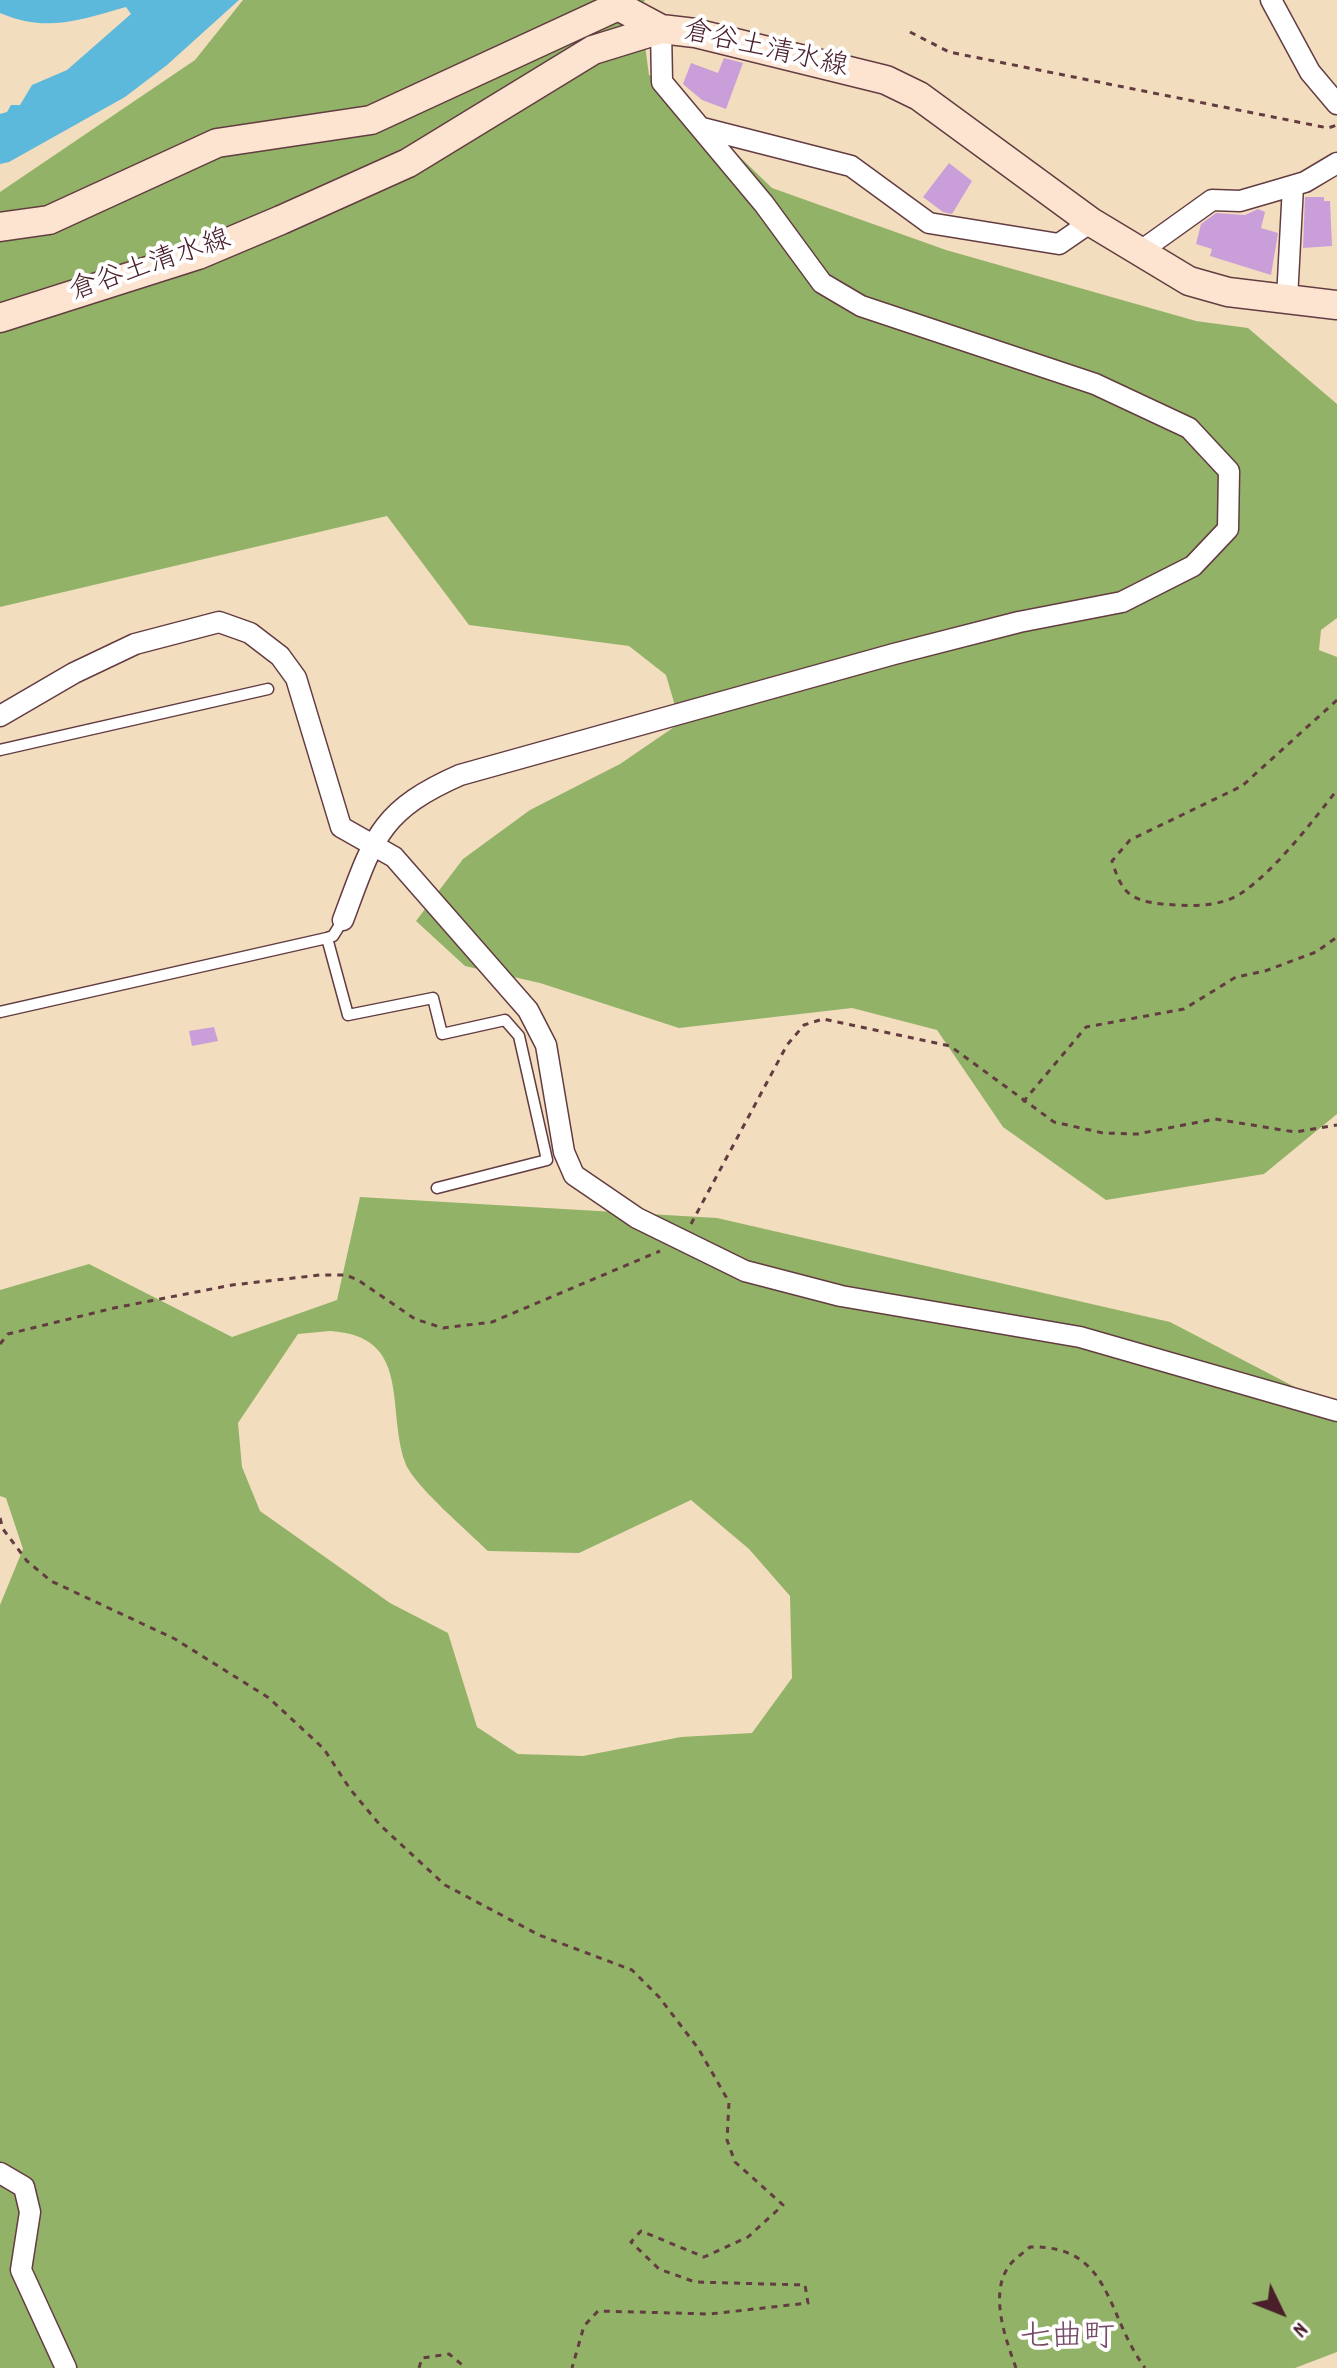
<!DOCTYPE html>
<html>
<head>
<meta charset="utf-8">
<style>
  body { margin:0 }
  #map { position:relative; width:1337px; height:2368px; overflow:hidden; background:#f3ddbf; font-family:Dekko,sans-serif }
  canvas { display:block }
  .north { position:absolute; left:1241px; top:2272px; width:80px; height:80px; -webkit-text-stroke:6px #fff; paint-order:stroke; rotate:133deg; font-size:22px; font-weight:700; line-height:32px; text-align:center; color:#4a1f2b }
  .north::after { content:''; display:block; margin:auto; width:28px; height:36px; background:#4a1f2b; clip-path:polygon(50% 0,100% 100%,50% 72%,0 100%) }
</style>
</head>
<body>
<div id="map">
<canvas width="1337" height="2368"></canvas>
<div class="north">N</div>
</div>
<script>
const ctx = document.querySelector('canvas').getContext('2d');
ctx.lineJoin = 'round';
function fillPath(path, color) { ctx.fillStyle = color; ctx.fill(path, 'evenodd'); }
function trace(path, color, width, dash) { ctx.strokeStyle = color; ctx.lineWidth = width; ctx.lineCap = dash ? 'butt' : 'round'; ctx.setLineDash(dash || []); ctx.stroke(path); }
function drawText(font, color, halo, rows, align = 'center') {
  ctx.font = font + ' Dekko,"Klee One",sans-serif'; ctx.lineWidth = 8; ctx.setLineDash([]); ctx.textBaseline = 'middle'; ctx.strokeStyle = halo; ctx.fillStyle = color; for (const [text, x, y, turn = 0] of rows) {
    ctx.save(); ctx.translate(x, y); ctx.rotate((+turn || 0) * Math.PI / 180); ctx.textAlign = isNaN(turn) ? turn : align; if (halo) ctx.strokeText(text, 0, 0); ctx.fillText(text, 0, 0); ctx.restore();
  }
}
const forest = new Path2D(`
  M243 0H645L640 8 649 75 662 82 772 188 946 250 1196 321 1248 328 1337 404V618L1321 630 1319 650 1337 657V1114L1264 1174 1106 1200 1003 1127 937 1030 852 1008 679 1028 540 983 465 966 416 921 463 859 530 810 620 764 680 723 666 675 629 646 469 625 387 516 0 607V192L195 60Z
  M360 1197 717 1218 1170 1322 1337 1409V2352L1295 2368H0V1605L23 1549 6 1498 0 1496V1290L89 1264 232 1337 337 1300ZM330 1331C412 1336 386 1406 405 1462 411 1483 470 1533 488 1551L579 1553 691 1500 749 1549 790 1596 792 1678 752 1733 681 1737 583 1756 518 1754 477 1727 448 1633 390 1603 260 1511 242 1467 238 1423 298 1334Z`);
const water = new Path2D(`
  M0 0H239L167 65 125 97 9 162 0 164V114L7 112 11 105H20L32 85 67 70 131 14 126 7C80 20 46 33 0 13Z`);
const building = new Path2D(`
  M724 58 743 63 726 109 702 100 683 84 691 63 718 73Z
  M949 163 972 181 952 214 943 212 923 197Z
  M1305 197H1324V201H1330L1332 246 1303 248Z
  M1258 209 1265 212 1261 228 1278 233 1271 275 1210 256 1212 249 1196 244 1201 224 1216 213 1245 215Z
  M214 1027 218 1041 192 1046 189 1031Z`);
const path = new Path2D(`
  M910 32 949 52 1328 128 1337 125
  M1337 700 1242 786 1130 840 1112 861C1122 893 1129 900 1162 904 1187 906 1218 908 1240 894 1274 872 1312 822 1337 790
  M1023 1102 1086 1027 1184 1009 1236 977 1265 971 1316 952 1337 937
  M691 1224 787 1045 804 1025 823 1019 950 1046 1054 1122 1103 1133 1137 1134 1215 1119 1295 1132 1337 1125
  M0 1344 8 1334 114 1308 232 1285 320 1275H346L358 1280 415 1319 443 1328 492 1322 660 1251
  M0 1518 3 1529 27 1561 51 1581 175 1639 269 1698 324 1749 350 1789 380 1825 445 1885 539 1935 632 1970 659 1997 698 2048 729 2102 727 2140 735 2162 783 2205 748 2237 704 2257 641 2231 631 2242 659 2269 695 2282 805 2285 808 2303 710 2314 598 2311 584 2326 572 2368
  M419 2368 422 2358 449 2354 466 2368
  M1016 2368C1006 2340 990 2297 1007 2269 1011 2261 1022 2254 1030 2247 1112 2245 1105 2314 1145 2368`);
const lane = new Path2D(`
  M0 750 268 689
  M327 938 348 1015 433 998 442 1034 505 1020 519 1036 547 1160 437 1188
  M0 1012 327 938 333 936 343 920`);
const street = new Path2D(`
  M1271 0 1310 72 1337 104
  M702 128 851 166 929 223 1059 244 1091 222
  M1138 253 1212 200 1240 201 1271 192 1305 182 1337 163
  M1287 299 1293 186
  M0 716 74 673 135 644 219 622 250 633 280 656 296 678 341 827 394 857 528 1010 546 1045 564 1152 574 1175 637 1218 745 1271 841 1296 1080 1337 1337 1411
  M343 920C373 840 378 811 460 775L894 654 1019 622 1122 602 1193 566 1228 529 1229 471 1189 428 1095 384 861 306 822 283 764 204 662 82 661 29
  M0 2173 24 2187 30 2212 21 2270 66 2368`);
const secondary = new Path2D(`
  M0 227 49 220 217 143 371 120 618 6 661 29
  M0 318 198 255 281 220 408 163 593 50 661 29 695 33 886 80 919 96 1091 222 1189 281 1228 292 1337 305`);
const streetNames = [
  ["倉谷土清水線",765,52,13],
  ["倉谷土清水線",151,268,-19]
];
const quarterNames = [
  ["七曲町",1067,2341]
];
fillPath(forest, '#92b367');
fillPath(water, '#5db9db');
fillPath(building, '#ca9ed9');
trace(lane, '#633c41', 13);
trace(street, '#633c41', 23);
trace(secondary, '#633c41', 31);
trace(path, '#633c41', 3, [6, 6]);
trace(lane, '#fff', 10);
trace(street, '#fff', 20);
trace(secondary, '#fde4d0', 28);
drawText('28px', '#4a1f2b', '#fff', streetNames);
drawText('32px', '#774b68', '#fff', quarterNames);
</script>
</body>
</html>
